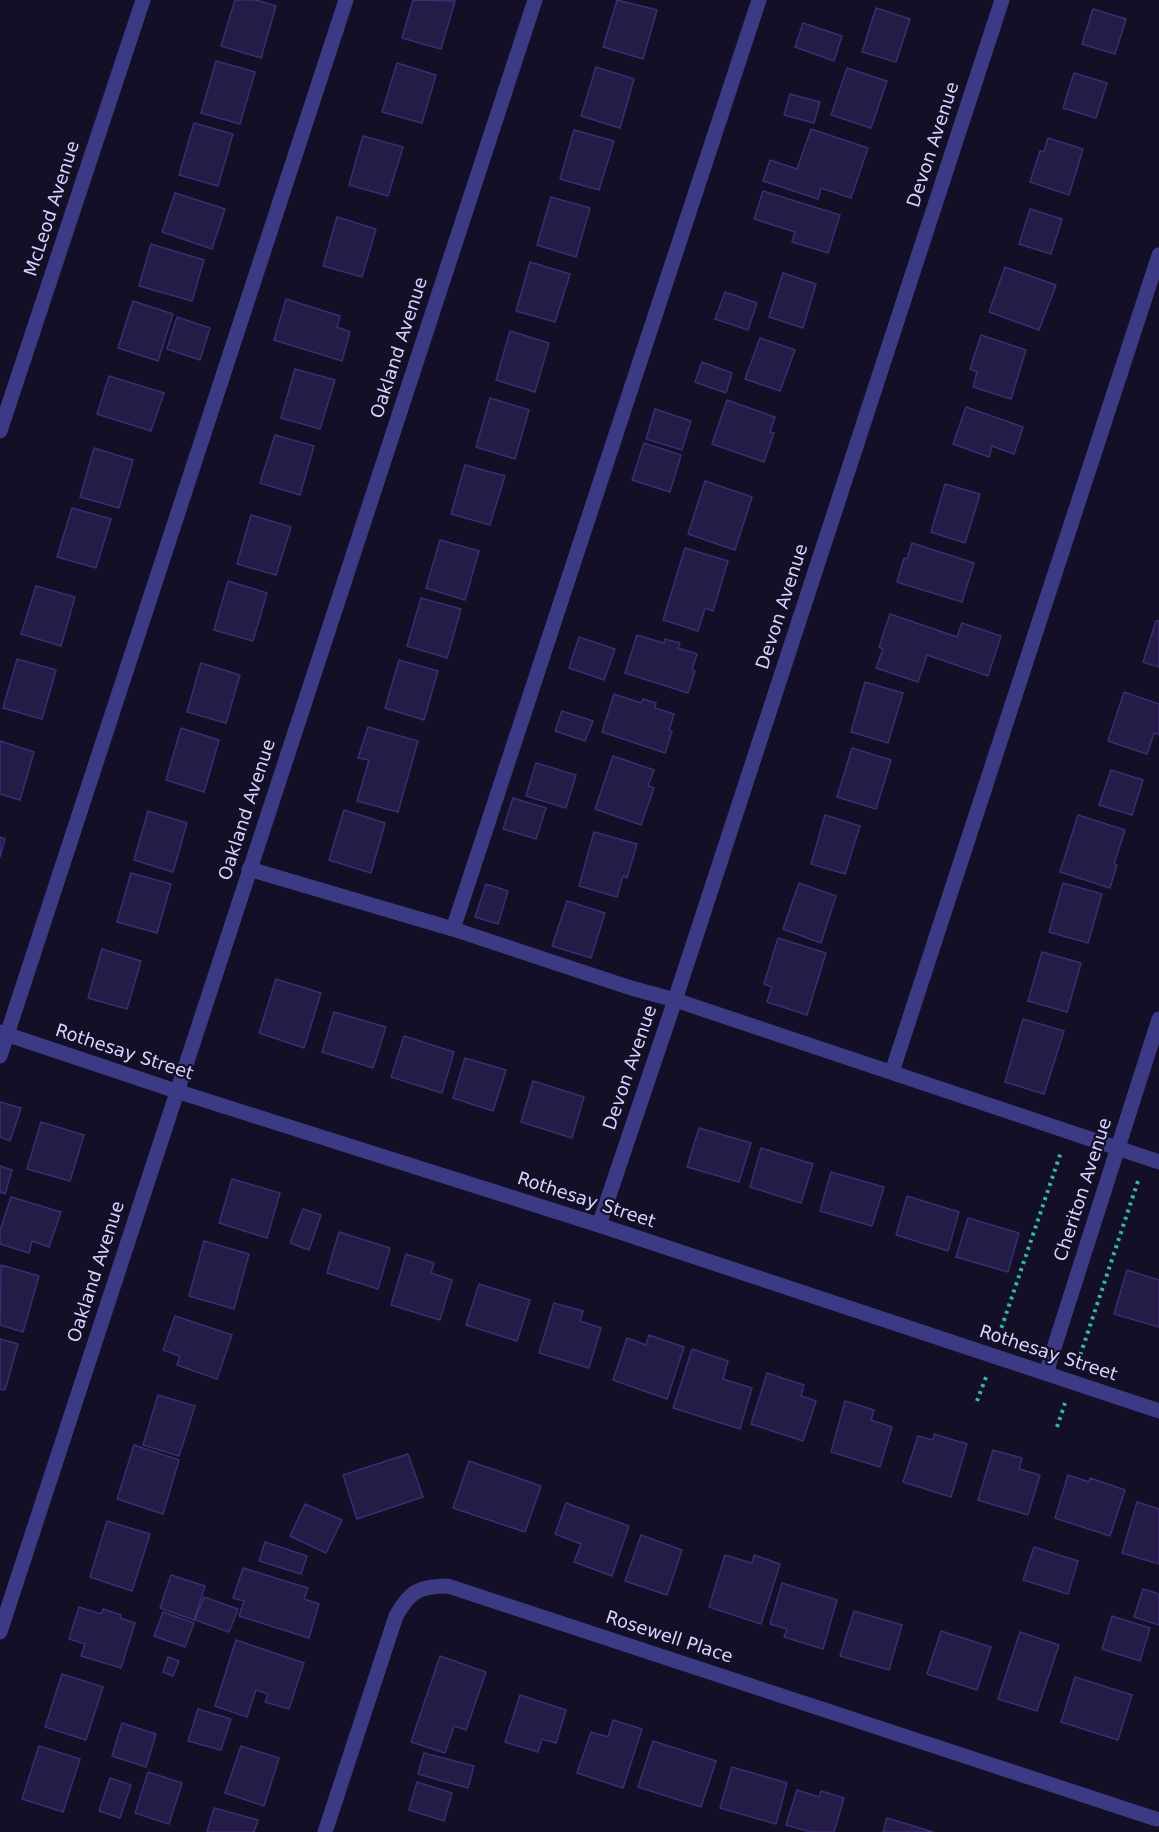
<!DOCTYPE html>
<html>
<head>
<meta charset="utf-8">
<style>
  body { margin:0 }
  canvas { display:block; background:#130f26 }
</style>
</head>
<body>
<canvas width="1159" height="1832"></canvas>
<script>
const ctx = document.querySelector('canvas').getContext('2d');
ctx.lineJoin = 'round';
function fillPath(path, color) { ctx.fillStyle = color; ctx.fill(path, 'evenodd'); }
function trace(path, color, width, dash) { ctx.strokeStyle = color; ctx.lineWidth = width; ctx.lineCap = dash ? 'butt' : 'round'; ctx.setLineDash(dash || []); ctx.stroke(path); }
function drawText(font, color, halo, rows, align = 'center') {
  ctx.font = font + ' "DejaVu Sans",sans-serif'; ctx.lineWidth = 4.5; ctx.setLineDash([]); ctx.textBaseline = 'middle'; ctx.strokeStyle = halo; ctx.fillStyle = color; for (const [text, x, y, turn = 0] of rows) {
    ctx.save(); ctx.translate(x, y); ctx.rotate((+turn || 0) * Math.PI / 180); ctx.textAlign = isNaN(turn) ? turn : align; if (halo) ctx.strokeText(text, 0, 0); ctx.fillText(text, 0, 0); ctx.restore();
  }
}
const building = new Path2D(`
  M235 0H256L276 6 261 58 221 46Z
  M413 0 455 1 441 49 402 38Z
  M617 0 657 10 643 59 603 47Z
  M876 8 910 19 896 62 862 52Z
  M1093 9 1126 19 1115 54 1082 44Z
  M803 23 842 36 834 61 795 47Z
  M216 61 255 72 240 124 201 113Z
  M397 63 436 75 422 123 382 112Z
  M596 67 634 79 620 128 581 116Z
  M847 68 887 81 871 128 831 115Z
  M1074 73 1107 83 1096 118 1063 108Z
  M790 94 820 102 814 123 784 115Z
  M194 123 233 134 218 186 179 175Z
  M811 129 868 148 851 198 821 188 818 199 763 181 770 160 797 169Z
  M574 130 614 141 599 190 560 179Z
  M363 136 403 147 388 196 349 185Z
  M1048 138 1083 149 1069 195 1030 182 1040 151 1044 152Z
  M763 191 840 215 828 253 792 242 795 232 754 219Z
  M175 193 225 209 212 249 162 232Z
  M551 197 590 208 576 257 537 245Z
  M1030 209 1062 219 1051 254 1019 244Z
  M337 217 376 229 362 277 323 266Z
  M151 244 204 260 192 301 139 286Z
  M530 262 570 274 555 322 516 311Z
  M1005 267 1056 285 1039 330 989 312Z
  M783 273 816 284 803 328 769 317Z
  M725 292 757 303 748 330 715 319Z
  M286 299 340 316 337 327 350 332 342 361 274 340Z
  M133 301 173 314 158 361 118 348Z
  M177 317 210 328 200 360 167 349Z
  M510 331 549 343 535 392 496 380Z
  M981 335 1026 350 1011 399 973 387 977 372 970 369Z
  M760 338 795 350 780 391 745 379Z
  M702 362 732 373 726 393 695 382Z
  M295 369 335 380 320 429 281 418Z
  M109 376 164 393 151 431 97 414Z
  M490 398 529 410 515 459 476 447Z
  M727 400 775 417 770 432 774 433 764 462 712 444Z
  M966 407 1023 427 1014 454 992 446 989 457 953 444Z
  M655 409 691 421 682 450 646 439Z
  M275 435 314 446 300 495 260 483Z
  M644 443 681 455 670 492 632 480Z
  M94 448 133 460 119 508 80 497Z
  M465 465 505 476 490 525 451 514Z
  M705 481 752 497 735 550 688 534Z
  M945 484 980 494 965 543 931 532Z
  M72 508 111 519 96 568 57 557Z
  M251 515 291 527 276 575 237 564Z
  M440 540 479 551 465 600 426 588Z
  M912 543 974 563 962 602 897 582 904 558 907 559Z
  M685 548 728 561 713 611 705 608 698 631 663 620Z
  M228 581 267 593 253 641 214 630Z
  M36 586 75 597 61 646 21 634Z
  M421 598 461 609 447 658 407 646Z
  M890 614 957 637 962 623 1001 636 988 676 927 655 918 682 876 668 883 649 879 647Z
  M1156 621H1159V667L1143 662Z
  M637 635 664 643 665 639 680 643 678 648 697 654 692 670 695 671 688 693 625 673Z
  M579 637 615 649 604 680 569 668Z
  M17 659 56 670 42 719 3 708Z
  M399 660 438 671 424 720 385 708Z
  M201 663 240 675 226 723 187 712Z
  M865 682 903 693 888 743 851 732Z
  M1124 692 1159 704V735L1154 733 1147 754 1108 741Z
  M614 694 641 703 643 699 656 703 655 708 674 714 669 730 672 731 665 753 602 732Z
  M562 711 593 721 585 741 555 731Z
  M368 727 418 741 398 812 357 801 369 760 358 758Z
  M181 728 219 740 204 792 166 780Z
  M0 741 34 752 20 800 0 794Z
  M852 748 891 760 876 809 837 797Z
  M613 756 654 770 648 786 654 788 641 825 595 809Z
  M536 763 576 775 566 808 526 796Z
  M1111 770 1143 780 1132 815 1099 805Z
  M513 798 546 808 536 839 503 829Z
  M344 810 385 823 371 873 329 860Z
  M148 811 187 823 173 872 134 860Z
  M825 815 860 826 845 874 811 864Z
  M1078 815 1125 830 1114 864 1117 865 1110 888 1060 872Z
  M594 832 637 844 627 878 623 876 617 897 579 886Z
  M0 837 5 839 0 857Z
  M131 873 171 884 157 933 117 922Z
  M799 883 836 896 821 943 783 929Z
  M1063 883 1102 894 1088 943 1049 932Z
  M486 884 508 891 498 924 475 917Z
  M567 901 605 913 591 958 552 946Z
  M778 938 826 953 807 1015 767 1002 772 987 764 984Z
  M102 949 141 961 127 1009 88 998Z
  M1042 952 1081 963 1067 1012 1028 1001Z
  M276 979 321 993 304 1048 259 1033Z
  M334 1012 386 1027 373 1068 322 1052Z
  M1023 1019 1064 1031 1044 1094 1005 1082Z
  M404 1036 454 1052 442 1093 391 1077Z
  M465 1058 506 1070 493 1111 453 1098Z
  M533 1081 584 1097 572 1138 521 1122Z
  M0 1102 21 1108 10 1141 0 1137Z
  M41 1122 84 1135 70 1181 27 1169Z
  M699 1128 751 1143 739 1182 687 1167Z
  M761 1148 813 1164 801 1203 750 1187Z
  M0 1166 12 1170 5 1194 0 1192Z
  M831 1172 884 1187 872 1226 820 1211Z
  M232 1179 280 1193 267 1238 219 1223Z
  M907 1196 959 1212 948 1251 896 1235Z
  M11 1197 61 1212 49 1247 32 1241 29 1253 0 1244V1231Z
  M303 1209 321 1215 309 1250 290 1243Z
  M968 1218 1019 1233 1008 1272 956 1257Z
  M339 1232 390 1248 378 1289 327 1273Z
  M204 1241 249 1254 234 1309 189 1296Z
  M406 1254 434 1263 431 1273 452 1280 440 1320 391 1305Z
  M1 1265 39 1276 23 1332 0 1325Z
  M1127 1270 1159 1280V1327L1114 1314Z
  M479 1284 530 1300 517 1341 466 1325Z
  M554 1303 583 1311 580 1321 601 1328 589 1368 539 1353Z
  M175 1316 232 1335 217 1379 177 1365 180 1356 163 1350Z
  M649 1335 684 1347 667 1399 613 1380 627 1338 646 1345Z
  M0 1339 18 1344 5 1390 0 1389Z
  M692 1349 728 1361 723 1379 752 1388 740 1429 673 1408Z
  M767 1373 804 1385 801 1396 816 1401 803 1441 751 1424Z
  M158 1395 195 1406 179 1456 143 1445Z
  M845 1401 874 1410 871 1420 892 1427 880 1467 831 1452Z
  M934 1434 967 1444 951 1497 903 1482 918 1436 933 1440Z
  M134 1445 179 1460 163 1514 117 1499Z
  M993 1450 1022 1458 1019 1469 1040 1475 1028 1515 978 1500Z
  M408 1454 423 1497 357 1519 343 1475Z
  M469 1461 541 1486 525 1532 453 1508Z
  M1068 1475 1089 1482 1090 1478 1125 1490 1110 1536 1055 1518Z
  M1137 1502 1159 1509V1564L1122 1553Z
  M566 1503 629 1526 612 1576 574 1562 581 1544 555 1534Z
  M305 1504 342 1520 326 1553 290 1536Z
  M107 1521 150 1534 132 1591 90 1577Z
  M641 1535 682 1550 667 1595 625 1581Z
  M265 1542 307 1556 301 1574 259 1561Z
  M1034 1547 1078 1561 1068 1594 1023 1580Z
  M725 1555 752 1563 754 1555 780 1564 761 1624 709 1607Z
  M243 1568 308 1588 304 1599 319 1604 309 1638 239 1616 244 1601 233 1598Z
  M171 1575 205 1586 194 1620 160 1608Z
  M782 1583 837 1600 823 1649 784 1637 787 1629 770 1624Z
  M1143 1589 1159 1594V1625L1134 1617Z
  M204 1597 238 1609 229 1632 195 1620Z
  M79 1607 101 1614 103 1609 121 1615 120 1618 135 1623 121 1668 81 1656 85 1644 69 1639Z
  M854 1611 902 1625 889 1670 840 1656Z
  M163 1612 194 1623 185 1647 154 1636Z
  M1112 1616 1150 1628 1140 1661 1102 1649Z
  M941 1631 991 1647 977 1690 927 1674Z
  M1020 1632 1059 1645 1037 1711 998 1699Z
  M236 1640 304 1663 289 1709 265 1702 268 1694 256 1690 247 1717 215 1706Z
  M440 1656 486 1672 466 1730 454 1726 445 1753 411 1742Z
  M168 1657 179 1661 173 1676 163 1672Z
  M62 1674 103 1687 86 1740 45 1727Z
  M1075 1677 1132 1695 1118 1740 1061 1722Z
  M520 1695 566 1710 556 1743 542 1739 538 1752 505 1742Z
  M198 1709 231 1719 221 1750 188 1741Z
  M613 1720 642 1729 623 1788 577 1773 591 1732 608 1737Z
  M122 1723 156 1734 146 1767 112 1756Z
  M653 1741 716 1761 701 1807 638 1787Z
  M39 1746 80 1759 63 1812 22 1799Z
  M241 1746 279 1758 264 1806 225 1793Z
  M424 1753 474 1766 468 1788 418 1774Z
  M732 1767 787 1783 776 1824 720 1808Z
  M148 1772 182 1783 169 1824 135 1813Z
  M110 1778 131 1785 120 1818 99 1811Z
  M417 1782 452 1793 444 1821 409 1810Z
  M797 1790 819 1797 821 1791 844 1798 834 1832H811L786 1825Z
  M214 1808 258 1820 254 1832H207Z
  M887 1818 933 1832H883Z`);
const path = new Path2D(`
  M999 1335 1061 1152
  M1078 1362 1139 1178
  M977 1401 986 1377
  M1057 1427 1065 1403`);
const service = new Path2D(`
  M249 869 453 929 631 988 675 1000 1159 1162
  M453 929 759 0
  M0 1056 346 0
  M892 1072 1159 255`);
const minor = new Path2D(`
  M599 1225 675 1000 1002 0
  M1046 1373 1159 1019
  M0 1632 535 0
  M325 1832 396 1616C410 1591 419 1586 448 1586L1156 1819`);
const tertiary = new Path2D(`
  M0 431 143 0
  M0 1032 176 1091 599 1225 1159 1411`);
const streetNames = [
  ["Devon Avenue",934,145,-72],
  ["McLeod Avenue",53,209,-72],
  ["Oakland Avenue",400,348,-72],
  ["Devon Avenue",783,607,-72],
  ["Oakland Avenue",248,810,-72],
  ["Rothesay Street",124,1053,18],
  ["Devon Avenue",631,1068,-71],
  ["Cheriton Avenue",1084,1190,-72],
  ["Rothesay Street",586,1201,18],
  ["Oakland Avenue",97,1272,-72],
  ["Rothesay Street",1048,1354,18],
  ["Rosewell Place",669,1638,18]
];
fillPath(building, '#241b47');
trace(building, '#3b2d73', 1.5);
trace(path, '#2fb8b0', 4, [3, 4.5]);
trace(service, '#3d3a85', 15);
trace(minor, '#3d3a85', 15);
trace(tertiary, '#3d3a85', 15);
drawText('18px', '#d9d4ff', '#130f26', streetNames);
</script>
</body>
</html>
